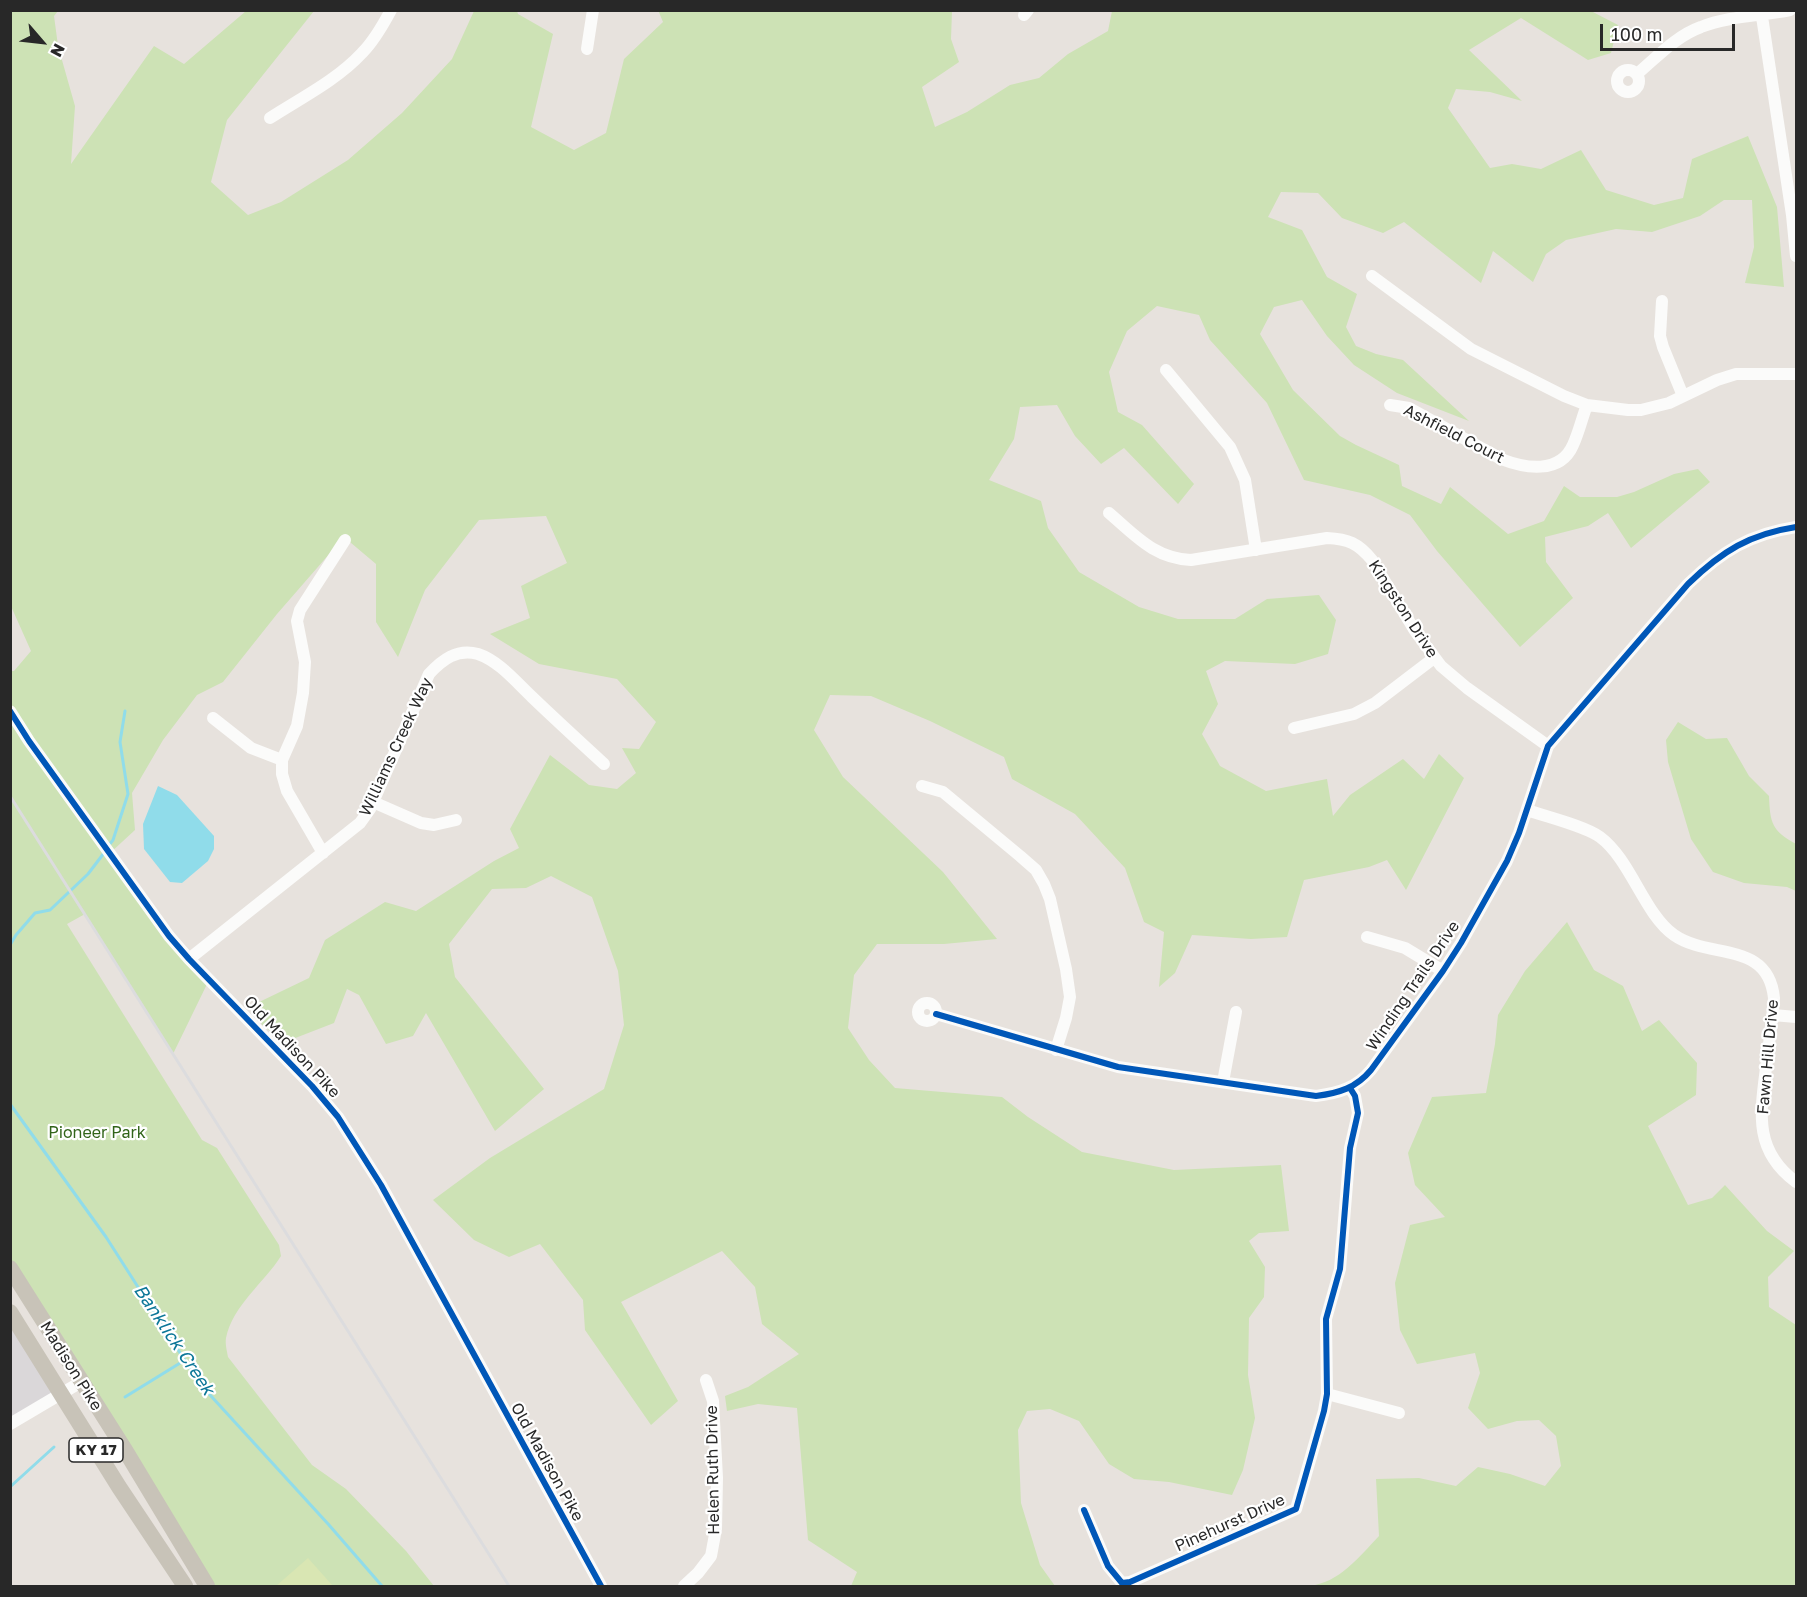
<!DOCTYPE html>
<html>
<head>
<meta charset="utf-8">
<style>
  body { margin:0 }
  #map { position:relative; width:1807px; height:1597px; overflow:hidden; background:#e7e2dd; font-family:"Golos Text",sans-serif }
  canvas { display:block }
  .frame { position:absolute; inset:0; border:12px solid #282828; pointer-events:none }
  .north { position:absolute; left:12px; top:12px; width:60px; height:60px; -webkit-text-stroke:4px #fff; paint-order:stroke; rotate:118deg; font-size:16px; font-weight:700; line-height:24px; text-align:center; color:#282828 }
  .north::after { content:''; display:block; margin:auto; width:21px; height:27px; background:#282828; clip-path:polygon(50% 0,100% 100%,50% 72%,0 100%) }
  .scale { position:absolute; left:1600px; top:24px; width:135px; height:27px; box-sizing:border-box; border:3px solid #282828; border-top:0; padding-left:8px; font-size:18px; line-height:21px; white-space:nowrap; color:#282828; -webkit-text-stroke:4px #fff; paint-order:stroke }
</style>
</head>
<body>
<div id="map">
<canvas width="1807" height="1597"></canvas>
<div class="frame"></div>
<div class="north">N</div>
<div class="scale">100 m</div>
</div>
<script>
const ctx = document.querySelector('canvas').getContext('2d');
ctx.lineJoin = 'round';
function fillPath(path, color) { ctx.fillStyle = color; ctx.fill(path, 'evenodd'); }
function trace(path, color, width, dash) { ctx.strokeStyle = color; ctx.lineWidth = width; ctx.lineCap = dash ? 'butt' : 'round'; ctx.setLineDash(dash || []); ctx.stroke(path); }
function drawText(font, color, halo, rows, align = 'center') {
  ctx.font = font + ' "Golos Text",sans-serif'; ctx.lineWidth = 4.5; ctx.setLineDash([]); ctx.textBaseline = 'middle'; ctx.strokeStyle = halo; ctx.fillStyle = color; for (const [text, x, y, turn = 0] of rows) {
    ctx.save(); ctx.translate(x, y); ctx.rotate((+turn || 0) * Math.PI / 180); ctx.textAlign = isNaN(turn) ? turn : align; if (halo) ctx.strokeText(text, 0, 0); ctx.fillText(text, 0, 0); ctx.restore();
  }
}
const industrial = new Path2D(`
  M10 1312 61 1393 10 1424Z`);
const green = new Path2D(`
  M658 10 952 11 951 39 959 62 922 87 935 127 967 112 1010 85 1039 78 1068 54 1108 31 1112 11H1591L1618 25 1611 53 1588 60 1521 18 1469 50 1522 101 1490 92 1456 89 1448 108 1490 168 1512 164 1541 169 1581 150 1606 190 1654 205 1683 198 1692 159 1748 136 1777 207 1784 287 1745 283 1754 247 1752 200H1724L1700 216 1652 232 1616 229 1566 240 1546 254 1533 282 1493 251 1481 283 1404 222 1383 233 1342 218 1318 193 1281 192 1268 217 1302 230 1327 277 1357 294 1346 327 1356 346 1376 354 1403 360 1469 421 1397 393 1354 365 1327 336 1302 300 1274 307 1260 334 1293 390 1340 436 1356 445 1399 465 1402 486 1441 504 1450 487 1508 534 1544 521 1564 486 1580 497H1617L1634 492 1674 474 1698 469 1710 482 1631 548 1608 513 1588 526 1545 537 1546 562 1573 598 1520 647 1437 551 1410 515 1370 495 1304 480 1267 403 1210 340 1199 315 1157 306 1127 331 1109 372 1118 412 1142 425 1194 484 1178 504 1124 448 1101 464 1075 436 1057 405 1020 407 1014 439 989 480 1041 501 1048 528 1079 572 1139 607 1178 619H1235L1267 599 1319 595 1336 620 1328 654 1295 664 1225 661 1206 671 1218 704 1202 734 1220 766 1266 791 1327 779 1333 816 1350 795 1403 759 1424 779 1439 754 1464 778 1406 890 1387 860 1369 867 1304 880 1287 937 1251 939 1192 935 1175 973 1159 987 1164 932 1144 922 1125 868 1075 814 1012 779 1004 757 930 721 871 696 830 695 814 730 843 777 943 872 997 939 944 944H877L854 975 848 1028 869 1060 895 1088 1002 1097 1028 1117 1082 1152 1174 1170 1281 1165 1289 1231 1259 1233 1249 1241 1265 1267 1264 1297 1249 1318 1248 1375 1255 1418 1243 1470 1232 1495 1169 1482 1134 1479 1109 1464 1079 1421 1050 1409 1027 1411 1018 1430 1021 1503 1040 1565 1055 1586H851L857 1572 808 1540 797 1408 758 1404 727 1411 725 1396 748 1387 799 1354 762 1324 755 1287 722 1251 621 1302 678 1401 651 1425 585 1330 583 1300 540 1244 509 1257 474 1240 433 1200 490 1158 604 1089 624 1025 618 971 592 897 551 876 526 888 492 889 449 944 455 977 544 1089 495 1131 426 1013 413 1036 386 1044 359 995 347 989 334 1023 285 1042 262 1025 255 1004 309 978 325 940 385 902 416 911 494 861 519 848 510 829 550 755 589 785 617 789 636 773 622 748 639 749 656 722 617 679 539 664 490 634 530 618 521 586 567 563 546 516 479 520 425 590 398 657 376 622V564L344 537 277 614 223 682 197 695 163 740 132 793 135 830 109 854 209 980 173 1054 85 914 67 924 202 1140 217 1148 279 1245 281 1256C264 1283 233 1305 226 1338 225 1344 227 1351 228 1357L312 1465 346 1489 406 1551 434 1586H207L11 1268 10 671H14L31 651 10 604 11 11H58L54 16 58 46 75 106 71 164 154 46 184 64 246 11H314L227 120 211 182 248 215 281 202 348 160 402 113 452 59 474 11H517L518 14 553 34 531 127 574 150 606 133 624 59 663 22Z
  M1678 722 1706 739 1727 738 1749 776 1769 796C1770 823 1772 831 1796 844V891L1787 887 1744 883 1713 872 1691 839 1668 762 1666 740Z
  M1567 922 1594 970 1623 986 1642 1031 1659 1020 1697 1063 1696 1095 1648 1126 1688 1205 1712 1198 1725 1185 1767 1231 1794 1251 1768 1277 1769 1307 1796 1325V1586H1309C1339 1583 1359 1557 1379 1536L1376 1479 1419 1478 1456 1486 1478 1467 1510 1474 1545 1486 1561 1466 1556 1436 1539 1420 1517 1421 1488 1429 1468 1408 1480 1373 1475 1353 1417 1364 1400 1330 1395 1283 1410 1225 1445 1217 1415 1185 1408 1153 1432 1097 1486 1093 1495 1044 1498 1015 1525 971Z`);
const pitch = new Path2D(`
  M308 1558 333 1586H276Z`);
const water = new Path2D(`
  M158 786 177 795 214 836V849L208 861 182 883 170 882 144 849 143 824Z`);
const stream = new Path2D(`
  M109 845 113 840 128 794 120 742 125 711
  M10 945 16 935 35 913 50 910 88 874 104 853
  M10 1104 106 1237 200 1384 329 1525 382 1586
  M125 1397 185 1360
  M10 1487 54 1447`);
const minor = new Path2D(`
  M1761 10 1792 215 1796 256
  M1024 15 1028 10
  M587 49 593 10
  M1617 81a11 11 0 1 1 22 0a11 11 0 1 1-22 0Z
  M1637 74C1657 57 1676 36 1701 27 1729 16 1761 16 1790 10
  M270 118C301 98 337 80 362 53 374 41 383 25 391 10
  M1372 276 1471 349 1564 396 1587 405 1628 410H1641L1669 403 1717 380 1736 374H1796
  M1662 301 1660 336 1663 347 1683 396
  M1166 370 1230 447 1245 480 1256 550
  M1390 405 1409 408 1501 459C1524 468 1560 475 1573 445 1579 432 1582 418 1587 405
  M1109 513C1136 536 1154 558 1191 560L1327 538C1348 539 1358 543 1372 560L1415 631 1441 666 1467 688 1548 746
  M10 711 29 741 169 936 189 959 312 1086 338 1117 381 1185 601 1586
  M213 718 251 748 282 760
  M1294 728 1354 714 1375 703 1434 658
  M922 786 943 792 1020 856 1036 870 1044 884 1050 899 1066 969 1070 997 1066 1018 1056 1050
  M373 802 421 823 434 825 456 820
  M1527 810C1547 817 1585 826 1600 837 1631 860 1644 914 1674 935 1710 960 1768 940 1774 998 1772 1021 1769 1045 1766 1068 1760 1114 1754 1151 1796 1182
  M323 853 287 791 282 774V760L297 726 303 693 305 662 297 621 300 610 345 540
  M1367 937 1405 948 1443 971
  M189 959 360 823 370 809 429 674C442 660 457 648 478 654 499 661 516 682 532 697 556 720 580 742 604 764
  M918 1012a9 9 0 1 1 18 0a9 9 0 1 1-18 0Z
  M936 1014 1118 1067 1316 1096C1339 1093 1356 1088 1371 1070L1443 971 1461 943 1507 861 1519 833 1548 746 1688 584C1722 551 1750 534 1796 527
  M1773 1015 1796 1017
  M1223 1082 1236 1012
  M1327 1394 1399 1413
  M10 1424 81 1382
  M1084 1510 1108 1566 1122 1583 1130 1582 1296 1509 1324 1411 1327 1394 1326 1319 1340 1269 1350 1148 1358 1113 1355 1096 1350 1088
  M684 1586 698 1573 711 1556 716 1529 717 1478 713 1401 706 1380`);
const major = new Path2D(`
  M10 1268 125 1450 207 1586
  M10 1312 119 1487 185 1586`);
const rail = new Path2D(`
  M10 796 509 1586`);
const cycleway = new Path2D(`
  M10 711 29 741 169 936 189 959 312 1086 338 1117 381 1185 601 1586
  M936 1014 1118 1067 1316 1096C1339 1093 1356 1088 1371 1070L1443 971 1461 943 1507 861 1519 833 1548 746 1688 584C1722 551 1750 534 1796 527
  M1084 1510 1108 1566 1122 1583 1130 1582 1296 1509 1324 1411 1327 1394 1326 1319 1340 1269 1350 1148 1358 1113 1355 1096 1350 1088`);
const shields = [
  [96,1450,54]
];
const shieldNames = [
  ["KY 17",96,1450]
];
const streetNames = [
  ["Ashfield Court",1454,434,27],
  ["Kingston Drive",1403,609,57],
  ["Williams Creek Way",396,747,-65],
  ["Winding Trails Drive",1413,986,-56],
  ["Old Madison Pike",292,1047,47],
  ["Fawn Hill Drive",1768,1057,-85],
  ["Madison Pike",71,1366,58],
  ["Old Madison Pike",547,1462,61],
  ["Helen Ruth Drive",713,1470,-91],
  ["Pinehurst Drive",1230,1523,-24]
];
const parkNames = [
  ["Pioneer Park",97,1133]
];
const waterNames = [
  ["Banklick Creek",174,1340,56]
];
fillPath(industrial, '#dad7d9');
fillPath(green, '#cde2b5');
fillPath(pitch, '#d9e6b3');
fillPath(water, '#90dcea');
trace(stream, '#90dcea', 3);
trace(minor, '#fbfbfa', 12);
trace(major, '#c8c3b8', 16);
trace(rail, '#dcdcde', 3);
trace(cycleway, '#0057b8', 6);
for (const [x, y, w] of shields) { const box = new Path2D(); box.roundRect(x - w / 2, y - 12, w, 24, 4.5); ctx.fillStyle = '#fff'; ctx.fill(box); trace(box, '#282828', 1.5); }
drawText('bold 15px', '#282828', null, shieldNames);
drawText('16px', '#282828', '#fff', streetNames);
drawText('16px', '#316419', '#fff', parkNames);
drawText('italic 18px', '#0c7798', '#fff', waterNames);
</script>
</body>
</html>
